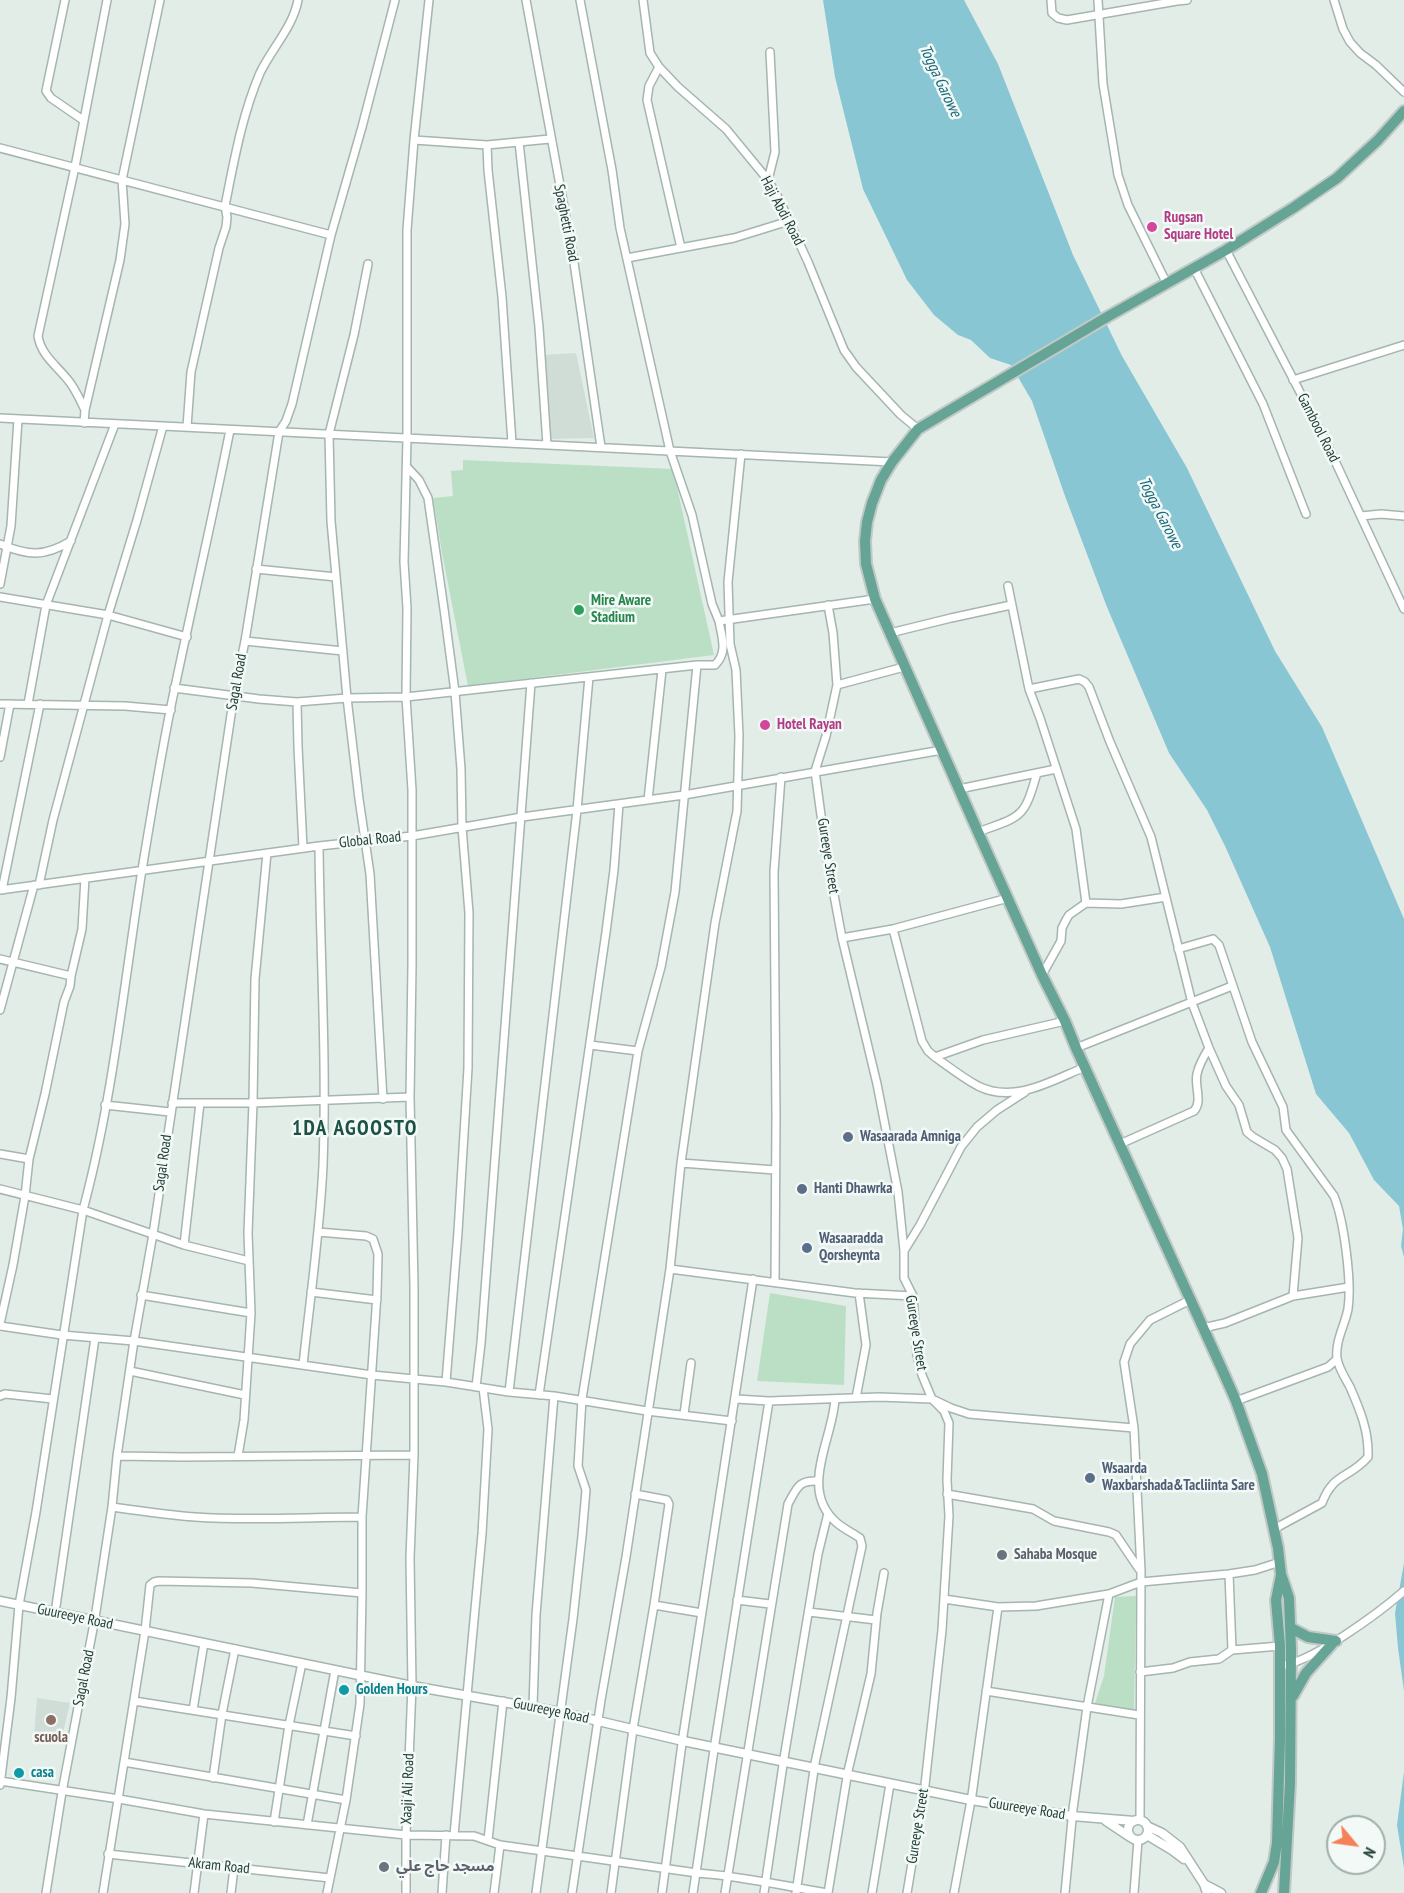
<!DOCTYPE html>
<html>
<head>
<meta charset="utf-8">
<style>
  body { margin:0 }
  #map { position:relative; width:1404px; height:1893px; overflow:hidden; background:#e2ede8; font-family:"PT Sans Narrow",sans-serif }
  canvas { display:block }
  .north { position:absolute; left:1326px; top:1815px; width:60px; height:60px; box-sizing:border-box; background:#f3f9f6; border:2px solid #9fafaa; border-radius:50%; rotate:119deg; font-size:16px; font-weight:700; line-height:24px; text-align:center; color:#223f37 }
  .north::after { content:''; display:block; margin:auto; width:21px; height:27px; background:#f58158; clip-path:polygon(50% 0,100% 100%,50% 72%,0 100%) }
</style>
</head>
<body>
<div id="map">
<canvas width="1404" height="1893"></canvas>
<div class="north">N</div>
</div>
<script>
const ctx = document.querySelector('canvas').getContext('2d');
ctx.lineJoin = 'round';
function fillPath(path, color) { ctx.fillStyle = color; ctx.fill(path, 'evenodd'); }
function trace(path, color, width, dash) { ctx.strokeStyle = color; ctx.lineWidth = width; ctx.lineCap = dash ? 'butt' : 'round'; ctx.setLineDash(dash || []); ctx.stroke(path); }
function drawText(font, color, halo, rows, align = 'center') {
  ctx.font = font + ' "PT Sans Narrow","Noto Sans Arabic",sans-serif'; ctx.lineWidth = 5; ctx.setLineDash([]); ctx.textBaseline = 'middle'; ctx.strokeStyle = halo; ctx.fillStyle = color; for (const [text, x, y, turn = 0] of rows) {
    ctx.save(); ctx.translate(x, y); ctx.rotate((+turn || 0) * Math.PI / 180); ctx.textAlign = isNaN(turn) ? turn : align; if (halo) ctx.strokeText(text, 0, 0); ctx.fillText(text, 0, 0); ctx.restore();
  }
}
const built = new Path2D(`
  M576 353 594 438 549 439 542 355Z
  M37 1698 70 1703 61 1741 34 1736Z`);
const green = new Path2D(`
  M463 460 673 469 714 655 468 686 442 553 433 498 453 496 451 471 463 470Z
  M770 1293 846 1306 844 1385 757 1381Z
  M1136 1596 1134 1713 1095 1703 1104 1676 1115 1597Z`);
const water = new Path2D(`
  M823 0H964L998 64 1073 255 1122 356 1187 468 1275 651 1322 727 1404 919V1257L1401 1246 1403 1229 1399 1206 1374 1180 1349 1133 1316 1094 1270 947 1225 846 1207 810 1169 753 1107 607 1065 496 1032 401 1011 365 990 358 971 340 958 335 934 315 907 280 863 189 835 77Z
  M1404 1563V1691L1398 1648 1395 1613Z
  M1404 1772V1868L1397 1825Z`);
const minor = new Path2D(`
  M65 0 46 91 51 98 83 120
  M526 0 573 256 601 447
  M580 0 612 170 620 228 670 451 692 515 712 604 719 621
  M643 0 650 53 659 67 678 87 726 129 768 180 779 199 808 262 844 350 856 367 901 415 918 429
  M1051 0 1052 13 1058 18 1067 20 1177 1
  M1098 0 1103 84 1118 175 1128 205 1167 284
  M1177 0V1L1187 0
  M1334 0 1343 29 1350 42 1360 53 1376 65 1404 92
  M659 67 649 86 647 100 681 248
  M414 140 487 145 550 139
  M519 142 539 327 547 445
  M487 145 488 170 502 297 512 443
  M0 148 331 235
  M768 180 775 152 770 52
  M1226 250 1328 446 1404 609
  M627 258 734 238 789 221
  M368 264 354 335 329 434 331 521 347 698 359 799 370 874 383 1099
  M1194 268 1263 404 1306 514
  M1293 380 1404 345
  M85 410C80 400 75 388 68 380 56 365 41 355 38 336L75 167 107 0
  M0 418 892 462
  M84 423 85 410 120 260 125 224 122 180 160 0
  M187 427 191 372 219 248 226 227 227 217 225 206C234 161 242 115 260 73 272 48 293 27 298 0
  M407 467 419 480 428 498 444 609 455 692 461 769 462 827 469 913 468 1068 458 1232 446 1382
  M1361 516 1381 514 1404 516
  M0 544C29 556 44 557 71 541
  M256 569 336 577
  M0 584 11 526 18 419
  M1008 586 1029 689 1040 718 1076 829 1086 903
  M0 597 108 615 187 637
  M828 605 833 633 837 685 826 736 815 771 826 852 842 938 877 1084 898 1192 904 1251V1278L913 1296 917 1355 922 1375 932 1399 944 1411 949 1423 947 1480 949 1516 942 1630 925 1785 907 1893
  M890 633 951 618 1011 605
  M245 641 343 651
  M837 685 904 667
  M174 688 259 699 297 702 347 698 406 697 697 665H715C728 652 722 638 719 621L875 599
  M1029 689 1079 679 1085 682 1089 687 1110 742 1151 837 1192 1003 1209 1048 1226 1086 1239 1105 1247 1132 1253 1137 1275 1150 1282 1158 1287 1169 1298 1238 1293 1296
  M297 702 298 747 303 848
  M0 704 125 706 171 710
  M28 704 46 605 115 424
  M0 757 10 704
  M959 789 1056 769
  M648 800 662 670
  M978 832C1022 816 1024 819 1037 773
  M39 885 53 820 108 615 137 520 163 426
  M0 890 319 846 412 836 522 817 684 795 942 750
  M2 890 40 704
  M893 929 922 1041 928 1051 935 1057 983 1040 1065 1021
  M842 938 893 929 1008 898
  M1178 949 1213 939 1219 945 1252 1042 1283 1107 1286 1130 1334 1196C1344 1221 1352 1282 1348 1309 1345 1325 1335 1341 1337 1358 1338 1367 1345 1378 1350 1387 1360 1410 1369 1431 1368 1457 1349 1479 1334 1472 1322 1503L1274 1529
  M0 959 71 976
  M1042 975 1061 941 1062 928 1066 920 1069 915 1086 903 1121 904 1166 897
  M0 1010 34 885
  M590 1045 638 1051
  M1076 1048 1232 986
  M935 1057C949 1067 963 1078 978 1086 1014 1104 1051 1081 1085 1067
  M172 1103H253L410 1097
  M105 1105 170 1112
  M1120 1144 1194 1111C1203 1101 1194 1086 1197 1074 1199 1064 1204 1056 1209 1048
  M0 1154 29 1159
  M681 1163 775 1170
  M0 1189 83 1210 184 1245 249 1261
  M318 1232 366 1236 373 1239 378 1254 377 1294 362 1517V1593L360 1704 346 1800 327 1893
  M184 1245 200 1103
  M904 1251 920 1225 961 1147 977 1127 997 1110 1025 1092
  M670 1269 855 1293 913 1296
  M775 1282 776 1116 774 872 781 777
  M311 1292 377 1300
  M141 1295 251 1313
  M0 1324 13 1265 25 1196 29 1159 45 1094 64 1002 70 986 71 976 82 929 85 878
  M0 1326 62 1335 134 1341 372 1375 446 1382 509 1392 554 1396 647 1411 732 1421
  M1203 1328 1225 1323 1293 1296 1349 1287
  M303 1365C310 1299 320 1232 323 1165 327 1059 320 952 319 846
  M130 1371 245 1395
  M476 1387 481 1343 531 683
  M509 1392 577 810 589 677
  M539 1395 606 932 614 870 619 804
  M0 1396 5 1394 53 1399
  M856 1398 866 1345 859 1293
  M736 1399 769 1401 879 1397 932 1399 951 1408 969 1414 1134 1428
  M1236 1401 1328 1367 1337 1359
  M684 1414 691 1363
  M117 1456 184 1457 414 1455
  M238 1456 244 1420 251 1313 248 1233 253 1103 255 979 267 853
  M947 1494 1033 1509 1054 1521 1109 1532 1116 1535 1139 1569
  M112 1507C140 1511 167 1515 195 1517 251 1521 306 1517 362 1517
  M944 1599 998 1607 1036 1606 1109 1594 1141 1582 1229 1574 1255 1570 1280 1562
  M737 1600 770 1604
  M654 1605 702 1613
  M809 1612 876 1620
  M55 1613 95 1338
  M1232 1650 1280 1646
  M1279 1666C1310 1664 1380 1612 1404 1591
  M1140 1672 1173 1668 1190 1662 1219 1659 1232 1650 1229 1574
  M986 1691 1139 1715
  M134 1701 356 1736
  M533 1707 536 1615 554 1396
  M193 1710 204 1643
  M124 1762 346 1800
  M213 1778 222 1714 235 1649
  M0 1781 119 1799 204 1814 406 1835 474 1836 500 1845 697 1873C741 1876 784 1886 827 1893
  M0 1785 11 1698 19 1605 36 1512 83 1210C113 1099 124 983 142 870 152 809 162 747 175 687 193 601 213 516 230 430
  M1140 1820 1141 1571 1134 1428 1124 1362 1130 1344 1150 1320 1190 1300
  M274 1822 289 1725 302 1663
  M307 1825 335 1670
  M454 1835 482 1534 488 1429 483 1388
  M488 1840 503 1701
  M108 1854 330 1878
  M46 1893 62 1792 95 1618 112 1507 117 1456 134 1341 153 1234 234 695 245 641 279 432 286 421 292 404 331 235 362 127 395 0
  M103 1893 145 1631 150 1585 154 1582 159 1581 252 1583 362 1593
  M194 1893 204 1814
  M231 1893 234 1868
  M406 1893V1835L412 1686 410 1558 414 1455V1286L410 1097 412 965V790L406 697 407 608 404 562 407 438V230L414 140 429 0
  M442 1893 446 1835
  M494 1893 500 1845
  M536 1893 573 1619 582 1536 586 1490 578 1466 582 1399 638 1051 661 967 675 892 697 665
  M572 1893 601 1700 626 1557 670 1269 681 1163 715 923 737 811 739 736 736 670 730 644 728 582 741 454
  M611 1893 633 1729 654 1605 669 1504 667 1500 635 1494
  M662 1893 683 1736 753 1279
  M693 1893 715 1743 769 1401
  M725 1893 788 1504C797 1488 798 1480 818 1481
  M764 1893 784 1758 818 1554 828 1513
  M796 1893 815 1763 862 1546 860 1538C853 1533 844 1529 837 1523 798 1490 833 1439 835 1399
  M828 1893 848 1771 871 1674 877 1613 884 1573
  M872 1893 890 1784
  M954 1893 972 1795 998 1607
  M1065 1893 1073 1809 1087 1707 1109 1594
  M1134 1893 1138 1840`);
const tertiary = new Path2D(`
  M0 1601 412 1686 560 1712 683 1741 971 1800 1072 1816 1134 1821
  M1128 1830a10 10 0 1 1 20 0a10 10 0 1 1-20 0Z
  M1106 1821 1130 1837
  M1147 1826 1162 1833 1180 1847 1204 1884 1207 1893
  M1147 1835 1172 1850 1184 1859
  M1204 1884 1221 1893`);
const primary = new Path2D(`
  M1291 1628 1308 1637 1336 1641
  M1293 1696 1306 1673 1332 1644
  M1261 1893 1274 1862 1277 1843 1280 1739V1646L1276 1600 1281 1575
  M1284 1893 1290 1783 1291 1649 1289 1598 1281 1574 1278 1548 1262 1474 1236 1401 1221 1367 1076 1048 1065 1021 1042 975 978 832 875 599 866 564 865 541 867 522 872 503 881 480 892 462 918 429 1107 317 1226 250 1293 208 1337 178 1378 140 1404 111`);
const markers = [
  [1152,227,6,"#d1479c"],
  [579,610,6,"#2e9e5b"],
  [765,725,6,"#d1479c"],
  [848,1137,6,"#5c6f8a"],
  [802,1189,6,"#5c6f8a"],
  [807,1248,6,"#5c6f8a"],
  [1090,1478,6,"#5c6f8a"],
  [1002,1555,6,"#6b7280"],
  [344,1690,6,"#0f9aa8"],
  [51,1720,6,"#8d6e63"],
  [19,1773,6,"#0f9aa8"],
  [384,1867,6,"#6b7280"]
];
const streetNames = [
  ["Haji Abdi Road",782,211,62],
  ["Spaghetti Road",566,223,79],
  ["Gambool Road",1318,428,63],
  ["Sagal Road",237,682,-80],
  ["Global Road",370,840,-6],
  ["Gureeye Street",828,856,81],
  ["Sagal Road",163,1163,-82],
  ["Gureeye Street",916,1333,81],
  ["Guureeye Road",75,1617,12],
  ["Sagal Road",84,1678,-79],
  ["Guureeye Road",551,1711,12],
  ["Xaaji Ali Road",408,1789,-88],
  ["Guureeye Road",1027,1809,9],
  ["Gureeye Street",918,1826,-81],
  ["Akram Road",219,1866,6]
];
const hotelNames = [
  ["Rugsan",1164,218],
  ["Square Hotel",1164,235],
  ["Hotel Rayan",777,725]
];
const leisureNames = [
  ["Mire Aware",591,601],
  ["Stadium",591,618]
];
const serviceNames = [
  ["Wasaarada Amniga",860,1137],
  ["Hanti Dhawrka",814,1189],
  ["Wasaaradda",819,1239],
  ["Qorsheynta",819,1256],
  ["Wsaarda",1102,1469],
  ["Waxbarshada&Tacliinta Sare",1102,1486]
];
const worshipNames = [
  ["Sahaba Mosque",1014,1555],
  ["مسجد حاج علي",396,1867]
];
const cultureNames = [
  ["Golden Hours",356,1690],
  ["casa",31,1773]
];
const educationNames = [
  ["scuola",51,1738]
];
const waterNames = [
  ["Togga Garowe",940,81,65],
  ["Togga Garowe",1160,513,63]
];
const districtNames = [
  ["1DA AGOOSTO",355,1129]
];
fillPath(built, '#d0ddd7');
fillPath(green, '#bbdfc5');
fillPath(water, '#89c6d3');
trace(minor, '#a5b5af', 10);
trace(tertiary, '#a5b5af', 11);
trace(primary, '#c1c9c7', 14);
trace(minor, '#fff', 7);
trace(tertiary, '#fff', 8);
trace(primary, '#66a495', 10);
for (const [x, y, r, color] of markers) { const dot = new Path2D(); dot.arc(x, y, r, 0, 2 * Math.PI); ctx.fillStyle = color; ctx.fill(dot); trace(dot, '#f3f9f6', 2); }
drawText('15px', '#223f37', '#f3f9f6', streetNames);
drawText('bold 15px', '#b23c85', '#f3f9f6', hotelNames, 'left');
drawText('bold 15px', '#27864d', '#f3f9f6', leisureNames, 'left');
drawText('bold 15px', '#4e5e75', '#f3f9f6', serviceNames, 'left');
drawText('bold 15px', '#5b616d', '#f3f9f6', worshipNames, 'left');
drawText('bold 15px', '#0d838f', '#f3f9f6', cultureNames, 'left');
drawText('bold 15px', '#785e54', '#f3f9f6', educationNames);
drawText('italic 16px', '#1a6a7c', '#f3f9f6', waterNames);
ctx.letterSpacing = '1.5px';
drawText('bold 21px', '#1d5145', '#f3f9f6', districtNames);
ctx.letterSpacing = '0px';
</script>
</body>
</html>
